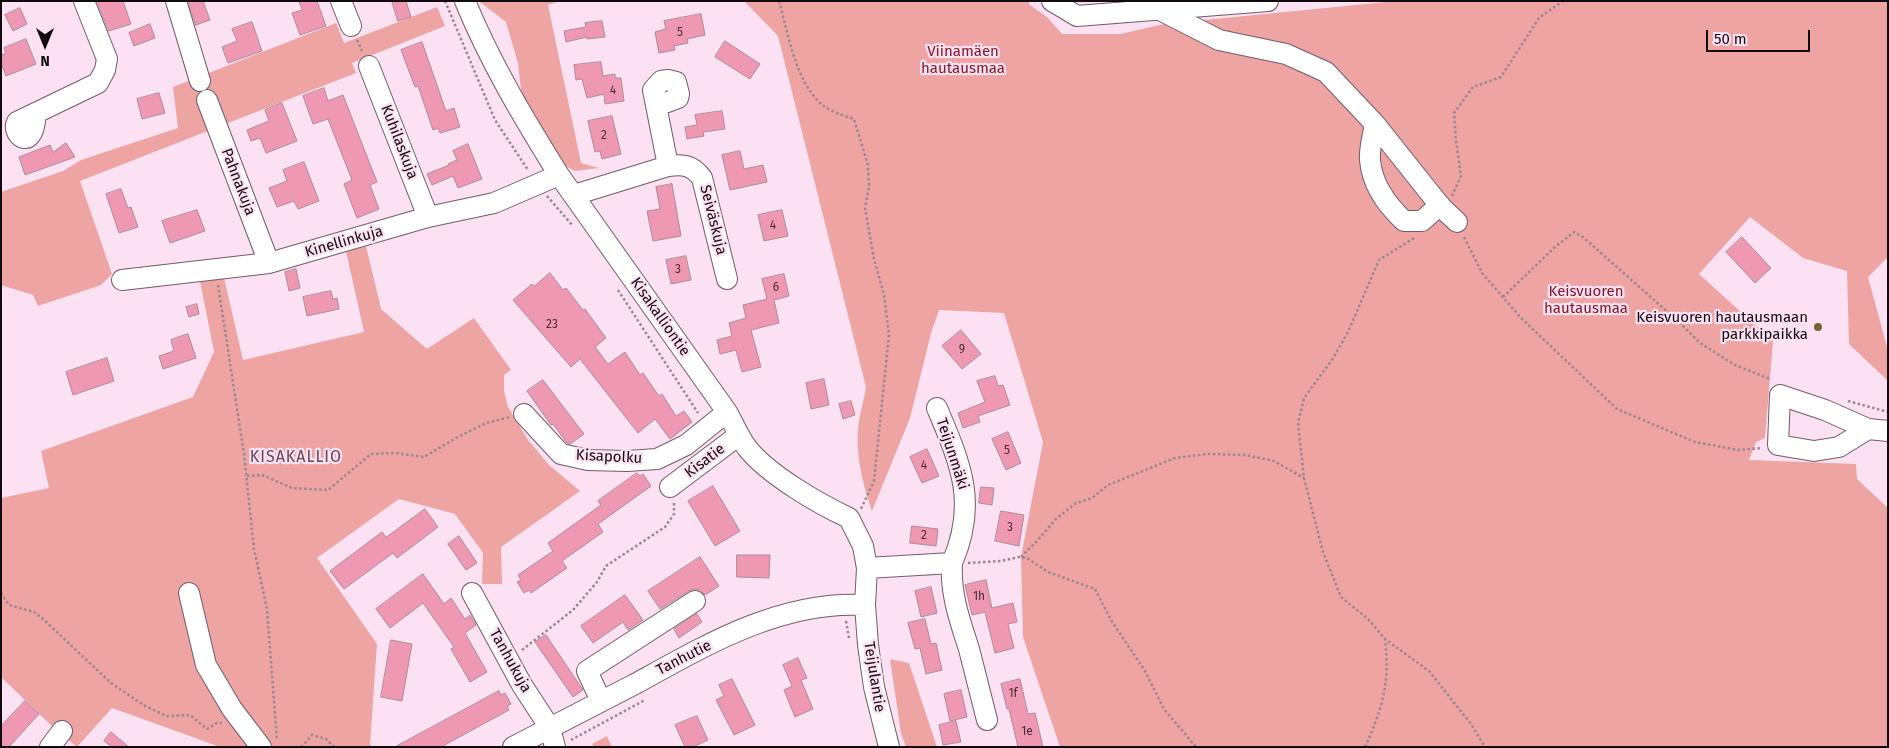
<!DOCTYPE html>
<html>
<head>
<meta charset="utf-8">
<style>
  body { margin:0 }
  #map { position:relative; width:1889px; height:748px; overflow:hidden; background:#fbe1f1; font-family:"Fira Sans",sans-serif }
  canvas { display:block }
  .frame { position:absolute; inset:0; border:2px solid #130910; pointer-events:none }
  .north { position:absolute; left:20px; top:20px; width:50px; height:50px; -webkit-text-stroke:4px #fbe1f1; paint-order:stroke; rotate:180deg; font-size:14px; font-weight:700; line-height:20px; text-align:center; color:#130910 }
  .north::after { content:''; display:block; margin:auto; width:18px; height:22px; background:#130910; clip-path:polygon(50% 0,100% 100%,50% 72%,0 100%) }
  .scale { position:absolute; left:1706px; top:30px; width:104px; height:22px; box-sizing:border-box; border:2px solid #130910; border-top:0; padding-left:6px; font-size:15px; line-height:18px; white-space:nowrap; color:#130910; -webkit-text-stroke:4px #fbe1f1; paint-order:stroke }
</style>
</head>
<body>
<div id="map">
<canvas width="1889" height="748"></canvas>
<div class="frame"></div>
<div class="north">N</div>
<div class="scale">50 m</div>
</div>
<script>
const ctx = document.querySelector('canvas').getContext('2d');
ctx.lineJoin = 'round';
function fillPath(path, color) { ctx.fillStyle = color; ctx.fill(path, 'evenodd'); }
function trace(path, color, width, dash) { ctx.strokeStyle = color; ctx.lineWidth = width; ctx.lineCap = dash ? 'butt' : 'round'; ctx.setLineDash(dash || []); ctx.stroke(path); }
function drawText(font, color, halo, rows, align = 'center') {
  ctx.font = font + ' "Fira Sans",sans-serif'; ctx.lineWidth = 4.5; ctx.setLineDash([]); ctx.textBaseline = 'middle'; ctx.strokeStyle = halo; ctx.fillStyle = color; for (const [text, x, y, turn = 0] of rows) {
    ctx.save(); ctx.translate(x, y); ctx.rotate((+turn || 0) * Math.PI / 180); ctx.textAlign = isNaN(turn) ? turn : align; if (halo) ctx.strokeText(text, 0, 0); ctx.fillText(text, 0, 0); ctx.restore();
  }
}
const green = new Path2D(`
  M560 1 548 5 581 163 599 168 575 171 556 161 522 99 518 63 506 22 480 2Z
  M744 1H1028L1030 5 1047 17 1062 34H1120L1164 24 1396 1H1888V257L1868 277 1888 351V381L1849 344 1847 271 1803 258 1750 217 1699 274 1773 341 1765 438 1756 442 1749 460 1856 464 1857 479 1888 508V747H1060L1023 637 1021 557 1043 442 1004 313 939 310 931 333 910 418 872 511C863 485 856 457 858 430 859 415 864 401 866 387L778 36Z
  M437 7 445 26 352 63 356 73 80 181 112 274 101 285 38 306 33 295 1 285V192L63 171 81 160 178 128 173 87 336 23 344 43Z
  M366 246 381 309 427 349 474 318 511 370 504 375V391L508 407 528 440 549 465 580 491 501 547 502 584H482L483 553 455 514 399 499 317 558 377 644 370 744 372 747H220L112 708 77 747 54 728 1 677V498L49 488 41 451 193 397 214 352 199 276 224 278 243 360 364 332 346 251Z
  M890 659 909 663 937 747H906L901 733Z
  M607 736 612 747H594L592 744Z`);
const building = new Path2D(`
  M97 1H123L131 24 109 31Z
  M188 1H203L210 20 196 25Z
  M299 1H317L326 26 300 35 292 13 302 10Z
  M392 1H406L411 17 398 21Z
  M20 8 27 24 13 31 5 15Z
  M701 14 705 35 687 39 688 43 674 46 675 50 659 53 655 32 666 29 664 21Z
  M602 21 605 37 587 39V37L566 42 564 31 586 27 585 23Z
  M252 22 262 51 228 63 222 47 237 41 232 29Z
  M150 24 155 38 134 46 129 33Z
  M26 39 36 64 6 76 1 63V55L6 53 4 48Z
  M725 41 760 64 750 79 715 57Z
  M422 42 446 111 454 108 460 127 440 133 438 128 433 130 418 86 415 87 401 50Z
  M601 62 603 76 615 74V78H621L624 101 605 104 604 94 587 98 582 79 576 80 574 65Z
  M324 88 328 101 343 95 377 182 370 185 379 209 357 218 344 184 352 180 328 119 313 124 303 96Z
  M159 93 165 113 142 119 137 99Z
  M282 103 297 141 266 153 260 138 251 141 247 130 269 121 265 110Z
  M722 111 725 129 703 132 704 136 687 139 685 127 697 125 695 115Z
  M612 116 621 154 602 159 600 151 595 152 588 121Z
  M66 143 75 157 25 175 19 157 50 145 53 152Z
  M468 144 482 179 458 188 453 176 432 185 427 174 449 165 448 164 457 160 453 151Z
  M740 151 744 169 763 165 767 182 730 190 722 155Z
  M304 162 319 201 298 209 294 201 277 207 269 188 287 181 283 170Z
  M672 184 681 236 653 241 647 211 660 209 656 187Z
  M121 189 128 208 131 207 138 227 119 233 106 194Z
  M197 210 205 231 170 243 162 221Z
  M782 210 788 236 764 241 758 215Z
  M1742 237 1771 268 1755 283 1726 252Z
  M686 256 691 280 671 284 666 260Z
  M296 269 300 288 289 291 285 272Z
  M550 273 563 290 566 288 583 310 585 309 606 338 595 347 608 364 625 352 640 375 643 373 659 396 662 394 676 416 684 411 692 422 670 439 655 419 638 433 580 359 571 367 513 300 532 284 534 286Z
  M784 274 789 296 774 300 779 323 751 330 761 367 742 372 736 350 720 354 717 340 732 336 729 323 746 318 743 305 767 299 762 279Z
  M331 291 333 299 337 298 339 309 307 316 303 297Z
  M197 304 199 314 189 317 186 307Z
  M961 330 981 354 962 369 942 346Z
  M188 334 196 358 163 369 159 356 174 351 171 340Z
  M107 358 114 381 73 395 66 372Z
  M995 376 998 386 1003 385 1010 405 978 416 980 422 963 428 958 413 985 402 977 381Z
  M824 379 829 405 811 409 806 383Z
  M543 380 584 434 570 444 567 443 553 424 551 425 527 391Z
  M851 401 855 415 843 419 839 404Z
  M1008 432 1021 463 1006 470 992 439Z
  M927 449 939 476 922 483 910 457Z
  M637 473 640 476 643 474 651 486 598 524 603 532 562 561 567 568 531 593 529 590 524 593 517 582 521 580 518 575 553 551 548 543 601 505 598 501Z
  M713 486 740 531 715 546 688 501Z
  M981 487 994 488 992 505 979 503Z
  M425 509 438 527 397 558 393 553 344 589 330 571 382 532 386 537Z
  M1001 511 1024 515 1019 546 995 541Z
  M912 526 938 529 936 546 910 543Z
  M459 536 477 563 466 570 448 544Z
  M737 555H770L769 578 737 577Z
  M700 557 719 586 705 595 700 590 695 589 689 591 660 609 648 591Z
  M423 574 444 604 451 598 465 619 470 615 476 625 465 633 487 672 470 682 451 649 454 647 423 603 390 628 376 609Z
  M986 580 992 608 1013 603 1017 622 1008 624 1014 648 995 653 985 612 972 615 965 585Z
  M931 587 937 613 921 617 915 591Z
  M625 595 643 620 628 630 623 622 593 643 581 626Z
  M697 614 702 622 679 638 674 629Z
  M925 619 931 644 936 643 942 670 926 674 920 648 915 649 908 623Z
  M546 635 583 690 573 697 535 642Z
  M391 640 412 644 402 701 381 697Z
  M798 658 807 678 801 680 813 709 795 717 784 690 792 686 783 665Z
  M732 679 755 725 734 735 716 700 724 696 719 685Z
  M1020 679 1028 714 1035 713 1043 747H1018L1009 709H1007L1001 684Z
  M961 690 967 717 950 721 944 694Z
  M499 691 501 695 505 693 511 704 507 706 509 710 441 747H395Z
  M25 701 39 714 9 747H1V726Z
  M697 716 708 740 693 747H685L675 725Z
  M956 721 961 742 943 745 939 725Z
  M111 732 129 747H112L104 741Z`);
const path = new Path2D(`
  M445 1 495 120 528 170
  M779 1C788 33 795 78 819 102 828 111 842 115 854 119L868 165 869 187 865 208 874 259 884 295 889 335 874 481 861 509
  M357 40 362 51
  M547 196 573 226
  M1452 196 1461 176 1456 141 1454 113 1473 87 1501 77 1539 18 1563 1
  M1464 237 1482 273 1521 318 1617 409 1695 442 1738 450 1762 448
  M1414 238 1379 260 1348 332 1332 360 1304 398 1298 423 1304 478 1323 552 1341 597 1369 620 1385 639 1429 671 1471 724 1485 747
  M218 285 244 454 254 549 267 609 277 740
  M618 290 698 413
  M1503 297 1554 248 1574 232 1583 237 1680 323 1700 343 1735 365 1770 379
  M1848 401 1888 412
  M247 476 262 475 292 488 328 490 371 454 395 453 424 457 456 438 486 423 510 417
  M1021 557 1038 540 1056 519 1076 503 1092 498 1108 485 1175 458 1208 454 1246 455 1274 461 1304 478
  M968 563 1001 561 1019 557 1027 558 1048 572 1095 589 1111 620 1145 671 1164 709 1196 747
  M1 593 9 605 34 612 43 619 111 683 145 706 167 716 190 715 207 729 217 723H222
  M846 621 849 638
  M522 650 573 610 597 582 606 566 665 527 674 514V503
  M571 740 645 700
  M301 747 312 735 326 739 334 747
  M1365 747C1383 707 1390 683 1385 639`);
const minor = new Path2D(`
  M176 1 200 81
  M341 1 351 26
  M465 1C490 62 524 119 559 175L727 412C734 424 739 438 748 449 769 475 819 504 849 518L863 546 867 568 865 605 868 645 874 687 889 747
  M1052 1 1077 16 1268 1
  M1160 10 1219 40 1286 54 1326 72 1375 124 1441 207 1457 222
  M369 66 428 217
  M207 100 269 263
  M657 106 678 98 679 94 676 82 668 80 661 81 653 90 668 166
  M36 113C35 120 35 129 31 134 24 145 12 131 17 122L98 83 105 70 107 59 84 1
  M1375 124C1373 135 1369 149 1370 160 1372 185 1386 204 1404 221H1422L1440 205
  M574 195 668 166C684 164 692 165 702 178L727 279
  M122 280 269 263 428 217 494 203 559 175
  M1780 395 1825 410 1868 429 1839 447 1814 451 1778 445Z
  M524 414 561 454 588 460 627 461 657 459 686 445 727 412
  M1868 429 1888 431
  M670 487 739 435
  M952 563C950 594 960 621 969 649 975 673 981 696 987 720
  M867 568 952 563C978 503 961 465 937 408
  M189 593 206 665 232 709 261 747
  M472 593 522 685 550 728 555 747
  M601 701 587 671 695 601
  M50 747 62 731
  M513 747C554 726 595 705 635 684 706 645 781 600 865 605`);
const markers = [
  [1818,327,5,"#7b6133"]
];
const numberNames = [
  ["5",680,33],
  ["4",613,91],
  ["2",604,136],
  ["4",773,226],
  ["3",678,270],
  ["6",776,288],
  ["23",552,325],
  ["9",962,350],
  ["5",1007,451],
  ["4",924,466],
  ["3",1010,528],
  ["2",924,536],
  ["1h",979,597],
  ["1f",1013,694],
  ["1e",1027,732]
];
const parkNames = [
  ["Viinamäen",963,52],
  ["hautausmaa",963,69],
  ["Keisvuoren",1586,292],
  ["hautausmaa",1586,309]
];
const streetNames = [
  ["Kuhilaskuja",399,142,69],
  ["Pahnakuja",238,182,69],
  ["Seiväskuja",713,220,76],
  ["Kinellinkuja",344,242,-16],
  ["Kisakalliontie",660,317,55],
  ["Teijunmäki",952,454,72],
  ["Kisapolku",609,457,3],
  ["Kisatie",705,461,-37],
  ["Tanhutie",684,658,-27],
  ["Tanhukuja",510,661,61],
  ["Teijulantie",874,677,81]
];
const poiNames = [
  ["Keisvuoren hautausmaan",1808,318],
  ["parkkipaikka",1808,335]
];
const neighbourhoodNames = [
  ["KISAKALLIO",296,458]
];
fillPath(green, '#eea4a3');
fillPath(building, '#ef98b3');
trace(building, '#af8b95', 1);
trace(minor, '#75596b', 22);
trace(path, '#9a8692', 2.5, [2.5, 2.5]);
trace(minor, '#fff', 20);
for (const [x, y, r, color] of markers) { const dot = new Path2D(); dot.arc(x, y, r, 0, 2 * Math.PI); ctx.fillStyle = color; ctx.fill(dot); trace(dot, '#fbe1f1', 2); }
drawText('12px', '#4a2d39', null, numberNames);
drawText('15px', '#811926', '#fbe1f1', parkNames);
drawText('15px', '#130910', '#fbe1f1', streetNames);
drawText('15px', '#130910', '#fbe1f1', poiNames, 'right');
ctx.letterSpacing = '1px';
drawText('16px', '#63485a', '#fbe1f1', neighbourhoodNames);
ctx.letterSpacing = '0px';
</script>
</body>
</html>
